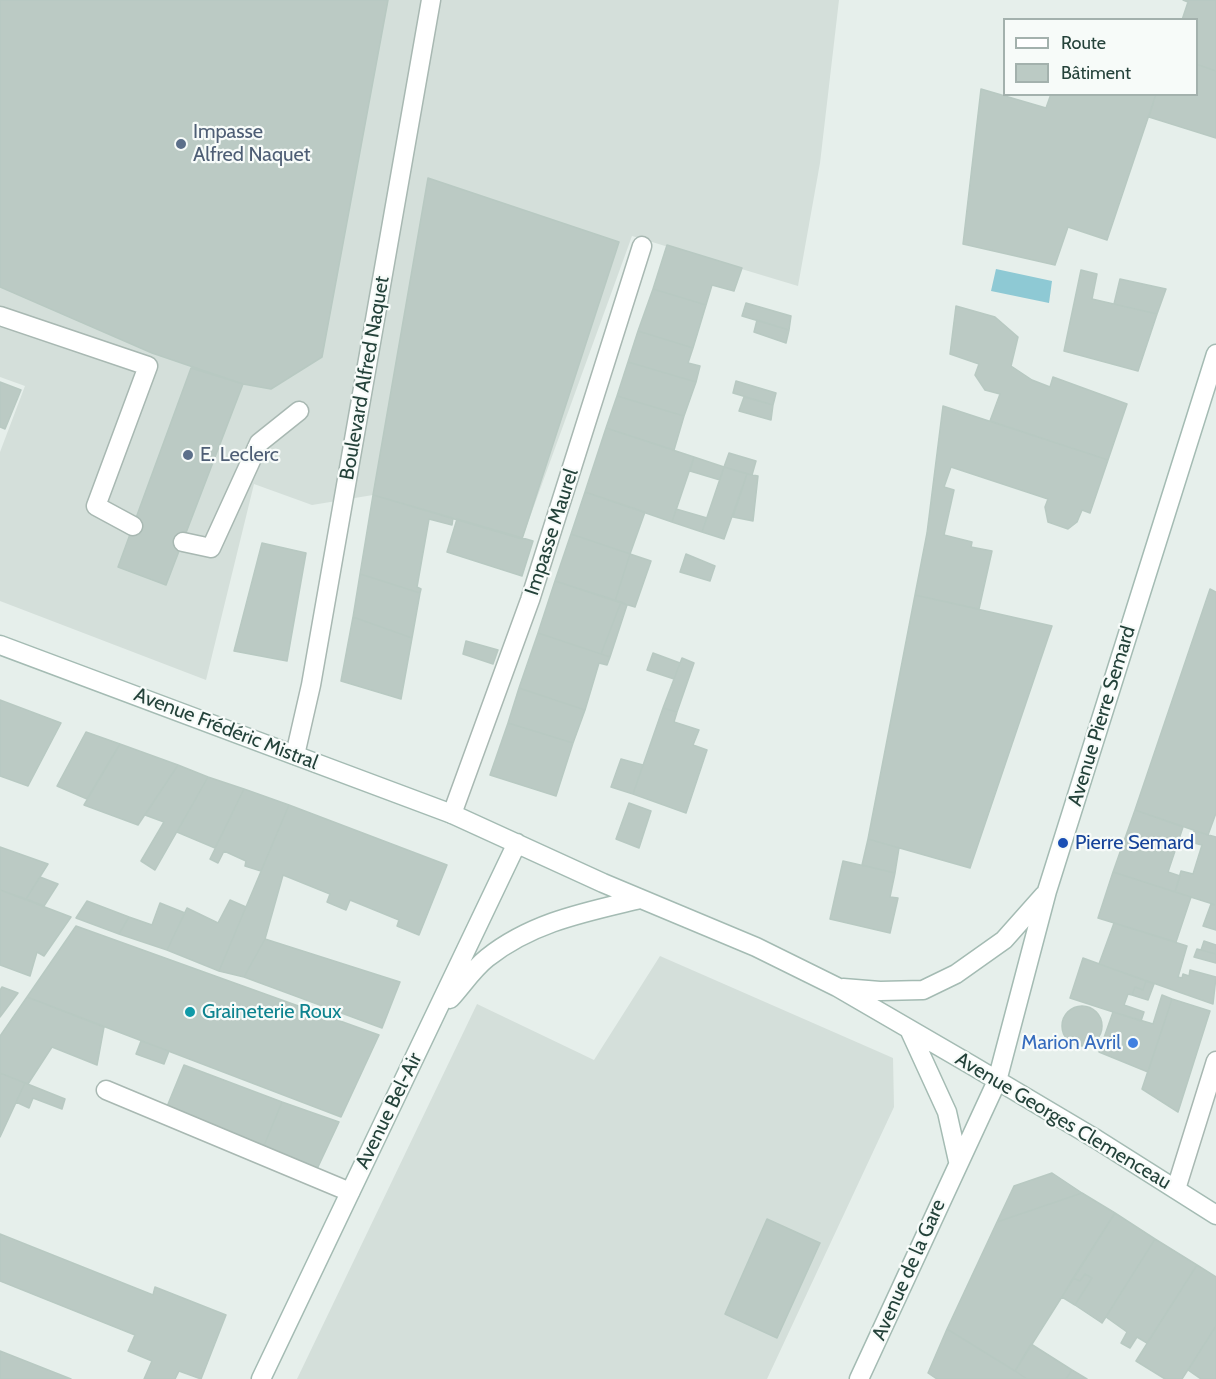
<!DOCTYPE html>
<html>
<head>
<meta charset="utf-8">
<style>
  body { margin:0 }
  #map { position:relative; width:1216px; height:1379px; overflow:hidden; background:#e6efeb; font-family:Cabin,sans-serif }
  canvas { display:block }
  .legend { position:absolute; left:1003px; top:18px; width:195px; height:78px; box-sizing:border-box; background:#f7fbf9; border:2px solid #a3b1ad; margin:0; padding:8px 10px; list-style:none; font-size:18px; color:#24423a }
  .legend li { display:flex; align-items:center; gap:12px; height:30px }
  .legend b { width:30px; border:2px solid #a3b1ad }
</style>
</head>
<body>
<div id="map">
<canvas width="1216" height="1379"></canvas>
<ul class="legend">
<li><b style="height:8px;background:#fff"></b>Route</li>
<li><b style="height:16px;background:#bbcac4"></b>Bâtiment</li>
</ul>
</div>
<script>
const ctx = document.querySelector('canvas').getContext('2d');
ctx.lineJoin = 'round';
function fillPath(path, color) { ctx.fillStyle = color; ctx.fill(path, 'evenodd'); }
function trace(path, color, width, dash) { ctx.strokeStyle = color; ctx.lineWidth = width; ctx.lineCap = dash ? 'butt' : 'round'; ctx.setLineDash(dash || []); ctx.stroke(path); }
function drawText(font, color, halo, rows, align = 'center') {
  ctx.font = font + ' Cabin,sans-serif'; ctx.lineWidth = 4.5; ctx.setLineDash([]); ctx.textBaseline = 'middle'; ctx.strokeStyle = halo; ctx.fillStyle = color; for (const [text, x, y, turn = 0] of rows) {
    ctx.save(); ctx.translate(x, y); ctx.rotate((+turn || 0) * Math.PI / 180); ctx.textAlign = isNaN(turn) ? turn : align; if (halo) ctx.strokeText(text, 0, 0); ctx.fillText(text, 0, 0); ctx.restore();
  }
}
const built = new Path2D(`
  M0 0H839L820 163 798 286 632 236 522 539 373 495 312 505 254 484 206 680 0 601V452L25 386 0 377Z
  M660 956 893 1058 894 1107 767 1379H297L477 1004 594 1060Z`);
const water = new Path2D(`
  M996 269 1052 281 1049 303 991 291Z`);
const building = new Path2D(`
  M0 0H388L322 357 271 389 243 384 152 353 0 287Z
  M1183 0H1216V71L1196 64V20H1182L1188 2Z
  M1196 64 1216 71V138L1149 117 1156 94H1196Z
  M981 89 1046 108 1051 94H1156L1107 240 1068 227 1055 265 963 244Z
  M428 178 619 242 522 539 373 495Z
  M667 245 742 268 734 291 712 285 706 305 653 289Z
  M1081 270 1097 274 1092 299 1157 314 1138 371 1064 351Z
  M1120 279 1166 289 1157 314 1114 304Z
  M653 289 706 305 693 348 638 331Z
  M746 303 791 316 789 330 742 316Z
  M956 306 995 317 1018 337 1011 366 1032 380 1050 387 1053 377 1127 404 1108 460 990 421 1000 394 985 390 975 375 979 364 950 354Z
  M757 320 789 330 786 343 754 332Z
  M638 331 693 348 688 363 700 366 696 382 628 362Z
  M628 362 696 382 684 416 617 396Z
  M191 368 243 384 166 585 118 567Z
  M736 381 776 393 773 405 733 393Z
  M0 382 21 390 5 429 0 427Z
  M617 396 684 416 674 450 606 428Z
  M744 397 773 405 771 420 739 411Z
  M943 406 1108 460 1090 513 1082 510 1077 522 1068 529 1048 522 1045 507 1048 499 951 467 944 487 954 490 944 535 972 542 971 547 992 551 979 609 915 595 927 533Z
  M606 428 694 457 672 522 585 492Z
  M729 453 756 461 752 475 724 467Z
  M694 457 724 467 720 480 690 471Z
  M724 467 747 474 724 539 702 532Z
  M747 474 758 476 753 521 733 517Z
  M585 492 645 512 630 554 571 534Z
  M373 495 453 518 452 525 429 519 417 587 421 589 420 593 360 574Z
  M676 509 707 518 702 532 672 522Z
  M457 519 533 541 522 576 447 552Z
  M571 534 630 554 615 601 555 581Z
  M262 543 306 553 287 661 234 651Z
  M630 554 651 561 635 607 615 601Z
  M686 554 715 566 710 581 680 572Z
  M360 574 420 593 412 638 353 617Z
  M555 581 621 602 601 654 538 633Z
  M1210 589 1216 592V813L1208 835 1135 810Z
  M915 595 1052 626 970 868 868 839Z
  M621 602 627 605 610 657 601 654Z
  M353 617 412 638 401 699 341 681Z
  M538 633 610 657 607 665 599 663 585 710 519 688Z
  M466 641 498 650 493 664 463 654Z
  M653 653 680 663 674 679 647 670Z
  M682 658 694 663 677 712 663 708Z
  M519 688 585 710 573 743 508 723Z
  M0 700 61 723 28 786 0 776Z
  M663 708 677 712 674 722 699 730 693 745 707 750 686 813 633 794Z
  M508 723 573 743 556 796 490 775Z
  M86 732 120 744 87 799 57 786Z
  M120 744 178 765 138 825 84 805Z
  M621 759 643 765 633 794 611 787Z
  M178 765 208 777 155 870 141 861 164 822 145 815Z
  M208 777 244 789 215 848 177 832Z
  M244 789 289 805 261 871 245 866 246 861 224 851 218 863 210 859Z
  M629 803 651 811 639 848 616 839Z
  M289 805 447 865 419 935 397 926 399 920 350 900 346 910 327 902 330 894 283 875 265 939 244 977 219 971Z
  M1135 810 1183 827 1168 872 1180 876 1175 892 1113 872Z
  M1194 831 1216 837V905L1175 892 1181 871 1193 874 1202 845 1190 842Z
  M868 839 899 848 895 873 862 865Z
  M0 847 48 864 26 899 0 890Z
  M843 861 895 873 890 897 898 898 890 933 830 919Z
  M1113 872 1191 897 1176 942 1098 918Z
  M40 877 58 884 44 906 26 899Z
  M0 890 71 917 44 956 37 952 30 976 0 965Z
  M230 900 246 907 219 971 167 950 187 908 218 923Z
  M87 901 129 917 119 934 76 918Z
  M160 903 185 913 167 950 119 934 129 917 152 925Z
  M1211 904 1216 905V930L1203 926Z
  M1114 923 1187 946 1178 977 1182 978 1183 974 1189 976 1190 970 1216 977 1213 1004 1099 964Z
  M76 926 379 1035 341 1117 27 997Z
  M265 939 400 982 382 1028 244 977Z
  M1204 941 1216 945V954L1201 950Z
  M1197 949 1216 954V963L1194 957Z
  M1083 958 1146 981 1143 990 1135 987 1132 995 1128 994 1124 1005 1144 1012 1141 1021 1070 998Z
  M1146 981 1154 984 1148 1000 1132 995 1135 987 1143 990Z
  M2 987 18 993 0 1017V990Z
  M1162 995 1172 999 1148 1072 1099 1052 1113 1012 1153 1024Z
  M27 997 104 1027 97 1065 52 1047 28 1084 0 1073V1036Z
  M1172 999 1210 1011 1178 1112 1142 1089Z
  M1062 1026a20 20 0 1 1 40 0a20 20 0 1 1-40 0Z
  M141 1041 169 1051 164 1064 136 1054Z
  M184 1065 282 1102 263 1148 166 1109Z
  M0 1073 25 1083 0 1137Z
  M25 1083 65 1099 62 1109 33 1098 29 1108 16 1102Z
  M282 1102 339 1122 317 1169 263 1148Z
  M1052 1173 1082 1193 997 1222 1014 1186Z
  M1082 1193 1115 1213 1015 1371 947 1329 997 1222Z
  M1115 1213 1155 1239 1102 1323 1075 1305 1092 1278 1085 1274 1080 1281 1073 1278Z
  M767 1219 820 1243 777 1338 725 1314Z
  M0 1234 153 1295 155 1287 226 1315 201 1379 179 1371 175 1379H144L152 1361 128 1351 135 1335 0 1281Z
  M1155 1239 1197 1265 1147 1343 1137 1337 1130 1348 1121 1343 1127 1332 1106 1317Z
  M1197 1265 1216 1277V1326L1182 1379H1165L1136 1361Z
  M1085 1274 1092 1278 1075 1305 1062 1297 1073 1278 1080 1281Z
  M1216 1326V1379H1201L1188 1370Z
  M947 1329 1015 1371 1027 1379H937L928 1373Z
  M1031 1344 1072 1370 1066 1379H1027L1015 1371Z
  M0 1351 71 1379H0Z
  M1072 1370 1087 1379H1066Z`);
const lane = new Path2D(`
  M0 316 148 366 96 506 133 526
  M183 542 211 548 259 443 299 411
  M106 1090 350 1192`);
const street = new Path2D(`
  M295 755 311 685 431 0
  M452 814 530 600 642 246
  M1176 1189 1216 1061`);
const secondary = new Path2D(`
  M0 645 452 814 603 883 756 947 837 987 973 1066 1096 1139 1216 1215
  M843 988 880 991 923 990 956 974 1004 940 1044 895
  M450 999C462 986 473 969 487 958 532 922 586 912 640 899
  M909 1029 947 1112 958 1161
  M261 1379 517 843
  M859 1379 997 1081 1047 891 1216 354`);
const markers = [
  [181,144,6,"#5c6f8a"],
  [188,455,6,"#5c6f8a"],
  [1063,843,6,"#1a4fb4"],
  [190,1012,6,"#0f9aa8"],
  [1133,1043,6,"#3f7fe0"]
];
const serviceNames = [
  ["Impasse",193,132],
  ["Alfred Naquet",193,155],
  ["E. Leclerc",200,455]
];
const streetNames = [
  ["Boulevard Alfred Naquet",365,378,-80],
  ["Impasse Maurel",552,532,-72],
  ["Avenue Pierre Semard",1102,716,-73],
  ["Avenue Frédéric Mistral",226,729,21],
  ["Avenue Bel-Air",389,1111,-64],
  ["Avenue Georges Clemenceau",1063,1121,31],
  ["Avenue de la Gare",909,1270,-66]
];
const transitNames = [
  ["Pierre Semard",1075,843]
];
const cultureNames = [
  ["Graineterie Roux",202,1012]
];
const shopNames = [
  ["Marion Avril",1121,1043]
];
fillPath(built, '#d4dfda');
fillPath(water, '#8ec9d4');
fillPath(building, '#bbcac4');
trace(building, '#b8c9c2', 1.5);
trace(lane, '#a8b8b2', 21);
trace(street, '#a8b8b2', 21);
trace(secondary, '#a4bbb3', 21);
trace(lane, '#fff', 18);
trace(street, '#fff', 18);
trace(secondary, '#fff', 18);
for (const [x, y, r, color] of markers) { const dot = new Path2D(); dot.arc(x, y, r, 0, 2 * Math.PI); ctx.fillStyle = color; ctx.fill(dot); trace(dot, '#f7fbf9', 2); }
drawText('20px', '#4e5e75', '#f7fbf9', serviceNames, 'left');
drawText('20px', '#24423a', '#f7fbf9', streetNames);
drawText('20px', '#164399', '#f7fbf9', transitNames, 'left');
drawText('20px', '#0d838f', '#f7fbf9', cultureNames, 'left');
drawText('20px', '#366cbe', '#f7fbf9', shopNames, 'right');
</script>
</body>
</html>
